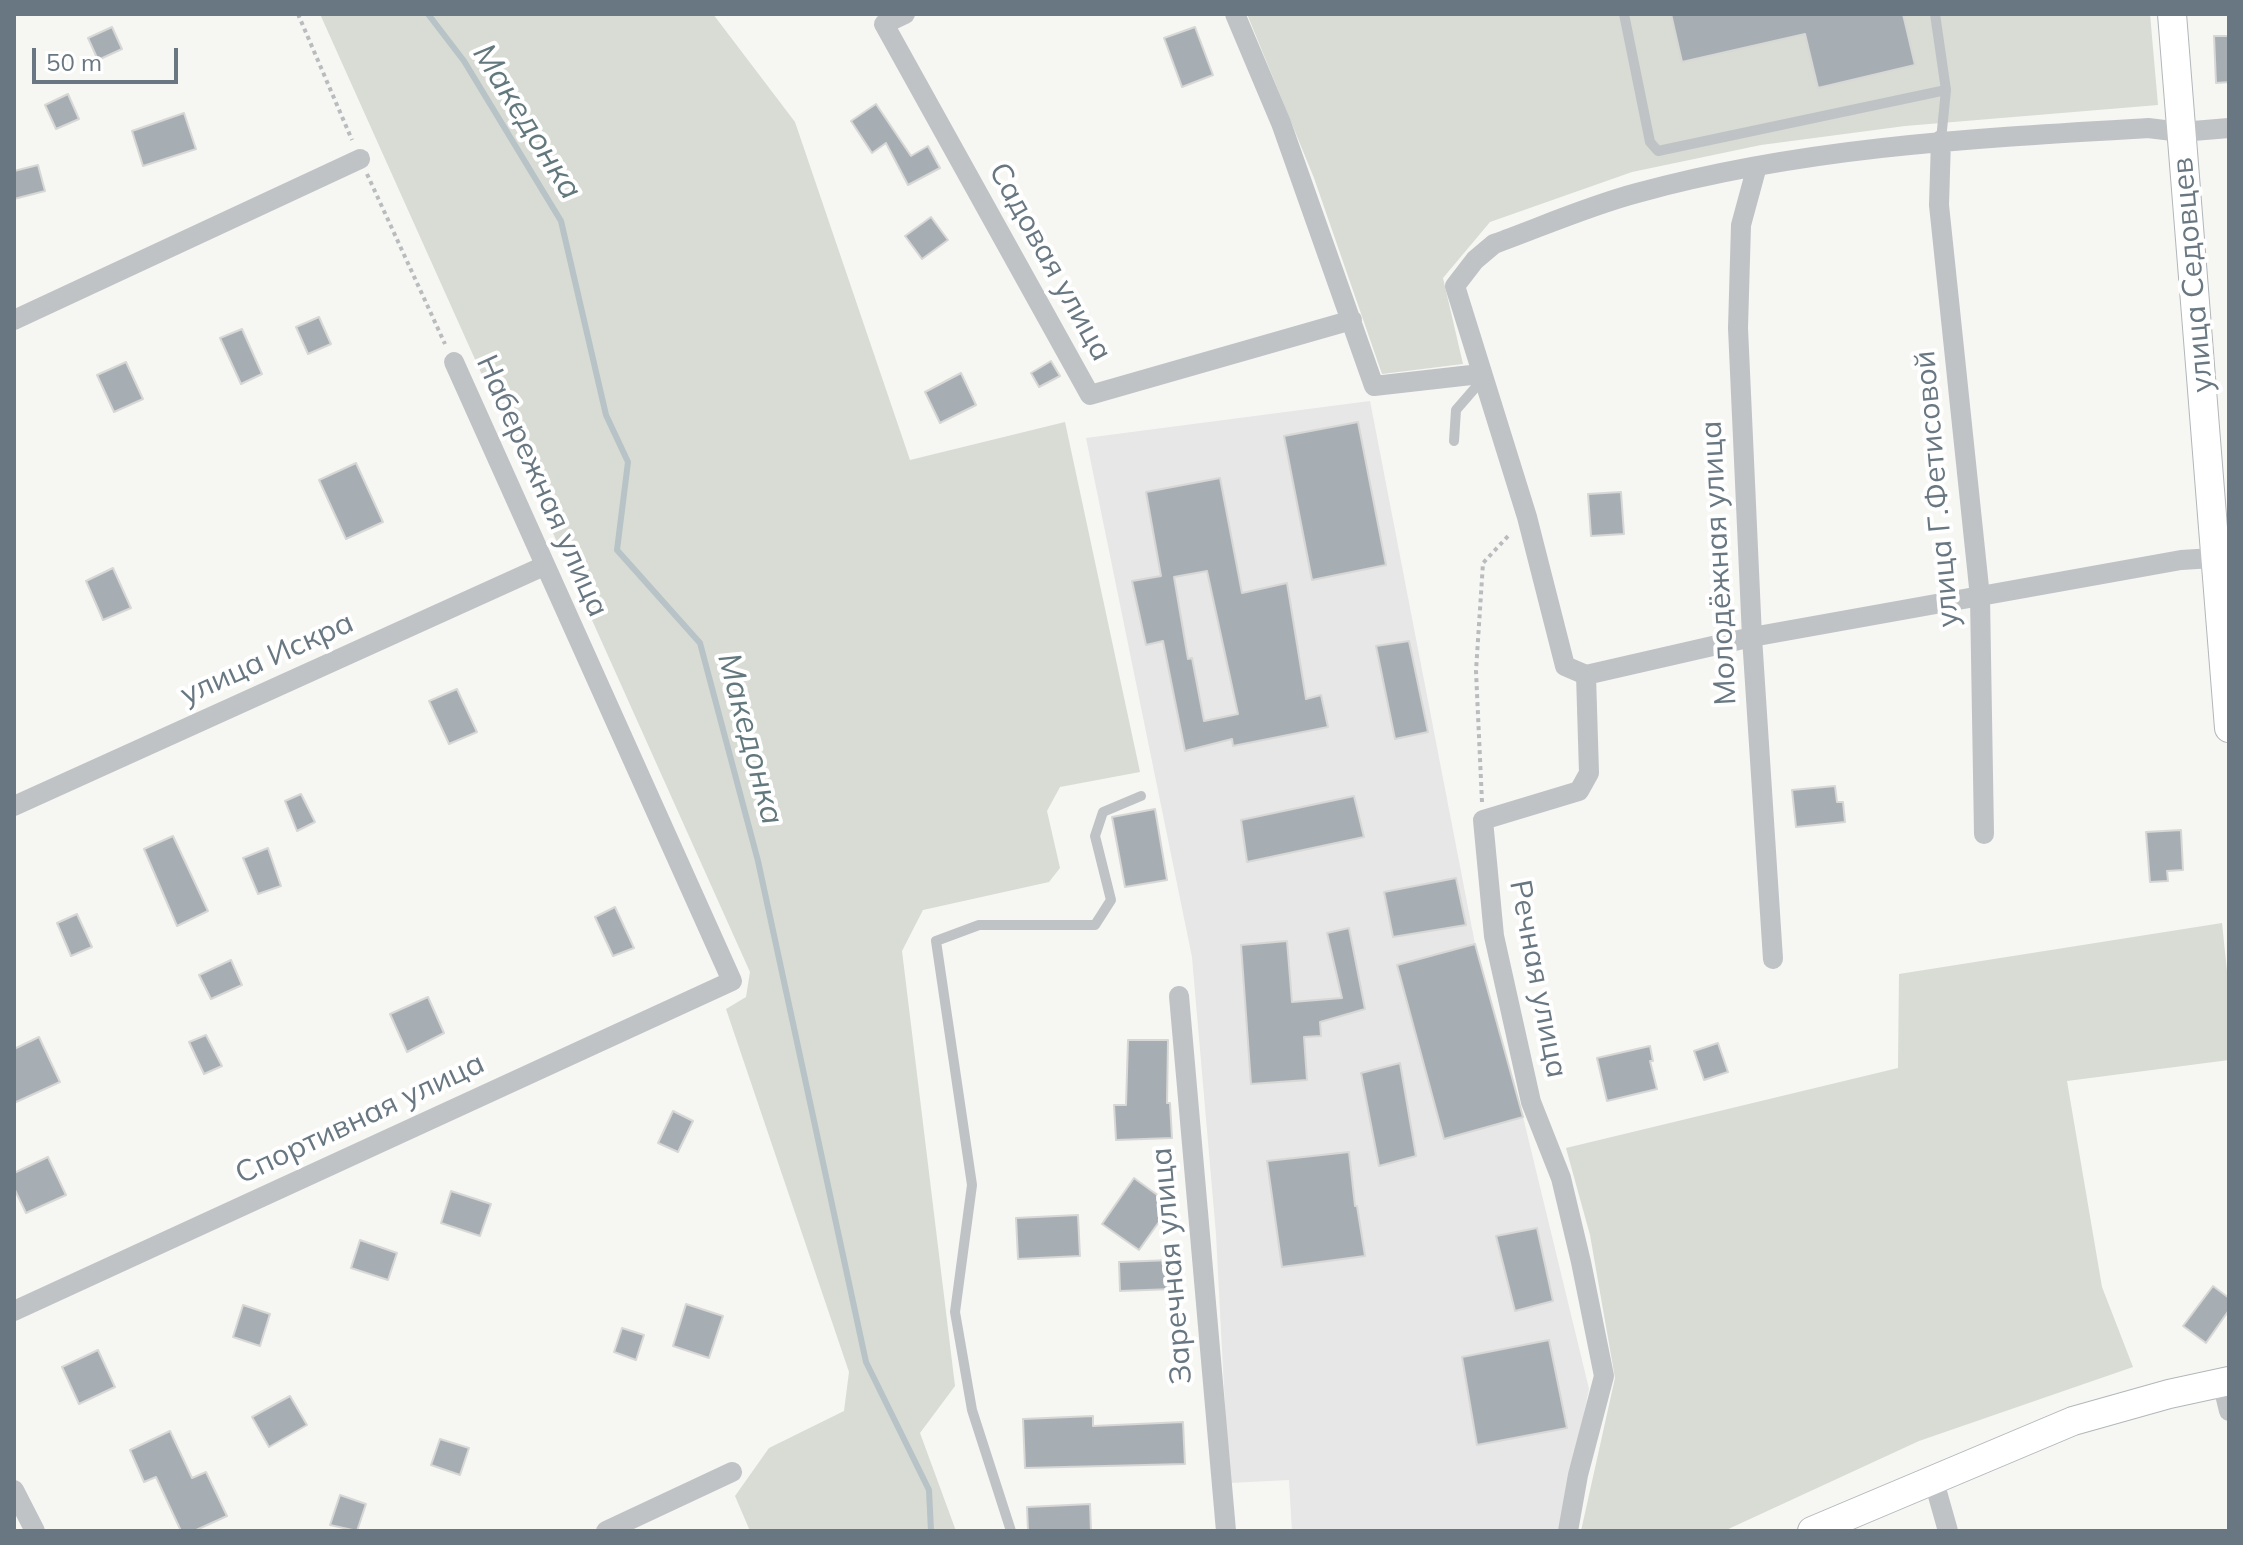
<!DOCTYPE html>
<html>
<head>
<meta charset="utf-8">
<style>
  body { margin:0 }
  #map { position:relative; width:2243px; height:1545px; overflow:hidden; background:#f6f6f3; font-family:Mulish,sans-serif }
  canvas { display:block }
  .frame { position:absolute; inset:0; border:16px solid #687781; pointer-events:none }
  .scale { position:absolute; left:32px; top:48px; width:146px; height:36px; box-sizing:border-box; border:4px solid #687781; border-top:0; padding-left:10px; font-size:24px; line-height:28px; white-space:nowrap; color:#687781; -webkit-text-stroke:6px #fff; paint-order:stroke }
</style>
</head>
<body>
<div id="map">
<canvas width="2243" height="1545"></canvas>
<div class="frame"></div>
<div class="scale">50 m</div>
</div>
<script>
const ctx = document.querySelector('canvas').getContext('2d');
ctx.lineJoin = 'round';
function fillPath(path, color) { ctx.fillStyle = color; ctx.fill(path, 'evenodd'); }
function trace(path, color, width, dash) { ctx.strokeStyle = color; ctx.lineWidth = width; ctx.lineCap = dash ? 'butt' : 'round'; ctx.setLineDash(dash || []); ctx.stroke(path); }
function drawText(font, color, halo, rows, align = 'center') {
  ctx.font = font + ' Mulish,sans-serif'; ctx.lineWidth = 8; ctx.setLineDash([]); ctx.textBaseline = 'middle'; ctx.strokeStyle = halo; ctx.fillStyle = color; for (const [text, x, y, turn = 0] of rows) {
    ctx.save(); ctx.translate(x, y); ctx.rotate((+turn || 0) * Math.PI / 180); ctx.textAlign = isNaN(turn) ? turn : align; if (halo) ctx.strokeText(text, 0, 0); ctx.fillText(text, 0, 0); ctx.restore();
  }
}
const built = new Path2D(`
  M1370 401 1475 944 1523 1117 1589 1389 1560 1531H1292L1289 1480 1229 1483 1216 1234 1192 957 1086 438Z`);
const green = new Path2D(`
  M320 14H713L795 122 910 460 1065 422 1140 772 1060 787 1047 811 1060 868 1049 882 923 910 902 951 955 1386 920 1433 956 1531H750L735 1496 769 1448 844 1411 849 1372 726 1009 746 997 750 972Z
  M1247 14H2150L2158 105 1905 126 1761 145 1632 172 1490 222 1443 278 1463 364 1382 374 1314 178Z
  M2222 923 2229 991V1060L2067 1081 2102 1287 2133 1367 1919 1441 1724 1531H1581L1615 1378 1590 1235 1566 1148 1898 1068 1899 974Z`);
const stream = new Path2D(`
  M428 14 464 61 561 221 606 415 628 462 617 550 700 643 758 861 866 1362 929 1490 931 1531`);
const building = new Path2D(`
  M1671 14H1903L1915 65 1818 88 1805 34 1682 62Z
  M112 27 122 49 98 60 88 38Z
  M1195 27 1213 75 1182 87 1164 38Z
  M2214 36H2229V82L2216 83Z
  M68 94 79 119 56 129 45 105Z
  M876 104 911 156 928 146 940 168 908 185 886 143 872 153 851 121Z
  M184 113 196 149 143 166 132 131Z
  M38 165 45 191 14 199V171Z
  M931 217 948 240 922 259 905 236Z
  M319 317 331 344 308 354 296 327Z
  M242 329 262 374 241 384 220 338Z
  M1051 361 1060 376 1039 387 1031 373Z
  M126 362 143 399 114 412 97 375Z
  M961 373 976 405 940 423 925 392Z
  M1358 422 1386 565 1312 580 1284 436Z
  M356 463 383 522 346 539 319 480Z
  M1220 478 1242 593 1287 583 1306 699 1321 695 1328 727 1233 746 1232 739 1185 751 1163 641 1146 645 1132 581 1161 576 1146 492ZM1207 571 1238 714 1204 721 1192 658 1188 659 1174 577Z
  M1621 492 1624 534 1591 536 1588 494Z
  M113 568 131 608 103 620 86 581Z
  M1409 641 1428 732 1395 739 1376 646Z
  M457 689 477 732 449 744 429 701Z
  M1835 786 1837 802H1843L1845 822 1796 827 1792 790Z
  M301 794 315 822 297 831 285 801Z
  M1354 796 1364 837 1247 862 1241 820Z
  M1155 809 1167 880 1125 887 1112 817Z
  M2181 830 2183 870 2167 871 2168 881 2150 882 2146 832Z
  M173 836 208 911 177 926 144 849Z
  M268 848 281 886 258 894 243 858Z
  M1456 878 1466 925 1393 937 1384 892Z
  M615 907 634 948 613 956 595 917Z
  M77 914 92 947 71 956 57 923Z
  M1349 928 1365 1009 1320 1022 1321 1036 1304 1037 1307 1080 1251 1084 1241 945 1287 941 1292 1002 1342 998 1327 933Z
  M1475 944 1523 1117 1444 1139 1397 965Z
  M231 960 242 985 211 999 199 975Z
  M428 997 444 1033 407 1052 390 1014Z
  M206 1035 222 1066 204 1074 189 1042Z
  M39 1037 60 1082 14 1103V1049Z
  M1128 1040H1168L1167 1103H1170L1172 1138 1116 1140 1114 1105H1126Z
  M1718 1043 1728 1072 1704 1080 1694 1051Z
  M1650 1046 1653 1061H1650L1657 1089 1607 1101 1597 1058Z
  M1400 1063 1416 1156 1379 1166 1361 1073Z
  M673 1111 693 1121 678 1152 658 1143Z
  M1349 1152 1355 1206H1357L1365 1256 1282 1267 1267 1161Z
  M48 1157 66 1195 26 1213 14 1188V1173Z
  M1134 1178 1171 1205 1139 1250 1102 1224Z
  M451 1191 491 1204 480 1236 441 1223Z
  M1078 1215 1080 1256 1018 1259 1016 1218Z
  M1537 1228 1553 1301 1515 1311 1496 1236Z
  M360 1240 397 1253 388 1280 351 1268Z
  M1172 1260 1173 1289 1120 1291 1119 1262Z
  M2213 1286 2229 1298V1310L2206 1343 2183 1326Z
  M686 1304 723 1316 709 1358 673 1346Z
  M243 1305 270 1314 260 1346 233 1337Z
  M622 1328 644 1335 636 1360 614 1352Z
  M1549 1340 1567 1428 1477 1445 1462 1357Z
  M98 1350 115 1387 79 1404 62 1367Z
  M290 1396 307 1425 269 1447 252 1417Z
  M1093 1416V1426L1183 1422 1185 1464 1025 1468 1023 1419Z
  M170 1431 192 1478 206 1472 227 1516 194 1531H181L156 1477 144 1482 130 1450Z
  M440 1439 469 1448 460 1475 431 1465Z
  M340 1495 366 1504 357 1531 330 1525Z
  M1090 1504 1091 1531H1028L1027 1507Z`);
const path = new Path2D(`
  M298 14 352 140
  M367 174 445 344
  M1482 802 1476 671 1483 563 1510 534`);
const lane = new Path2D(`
  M1624 14 1650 142 1658 151 1946 90
  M1935 14 1946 90 1941 140
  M1454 441 1456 410 1482 380
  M1011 1531 972 1410 955 1312 972 1185 936 941 979 925H1095L1111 900 1095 836 1103 812 1141 796`);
const street = new Path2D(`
  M905 14 884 24 1090 395 1352 320
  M1235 14 1281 123 1374 386 1480 374
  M1941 140 1939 205 1980 597 1984 834
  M1757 166 1741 225 1738 328 1752 637 1773 959
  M14 320 360 159
  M1586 675 1752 637 2181 560 2229 557
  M14 806 544 566
  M1179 996 1226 1531
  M14 1311 732 981 454 362
  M2222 1382 2229 1411
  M1933 1478 1948 1531
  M14 1490 35 1531
  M606 1531 732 1472
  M1568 1531 1578 1475 1604 1376 1581 1262 1561 1178 1531 1102 1494 936 1483 820 1579 791 1589 773 1586 675 1565 666 1527 517 1455 286 1475 260 1494 244C1541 227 1588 206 1637 193 1803 147 1977 138 2148 128L2181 132 2229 128`);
const secondary = new Path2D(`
  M2172 14 2229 728
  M1812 1531 2073 1421 2169 1394 2229 1381`);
const streetNames = [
  ["Садовая улица",1050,262,61],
  ["улица Седовцев",2193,275,-95],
  ["Набережная улица",542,486,66],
  ["улица Г.Фетисовой",1937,489,-95],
  ["Молодёжная улица",1719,563,-93],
  ["улица Искра",267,659,-24],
  ["Речная улица",1538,979,79],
  ["Спортивная улица",360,1119,-25],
  ["Заречная улица",1172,1266,-95]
];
const waterNames = [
  ["Македонка",527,122,58],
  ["Македонка",750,739,75]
];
fillPath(built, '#e6e7e6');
fillPath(green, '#d8dcd4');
trace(stream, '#b7c3c6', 6);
fillPath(building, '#a7aeb3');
trace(building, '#d7d7d5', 2);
trace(secondary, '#b2b7ba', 30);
trace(path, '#b9bcbe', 4, [4, 4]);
trace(lane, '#bfc3c6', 10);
trace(street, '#bfc3c6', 20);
trace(secondary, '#fff', 28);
drawText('30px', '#687781', '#fff', streetNames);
drawText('italic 32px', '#63787d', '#fff', waterNames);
</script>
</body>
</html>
